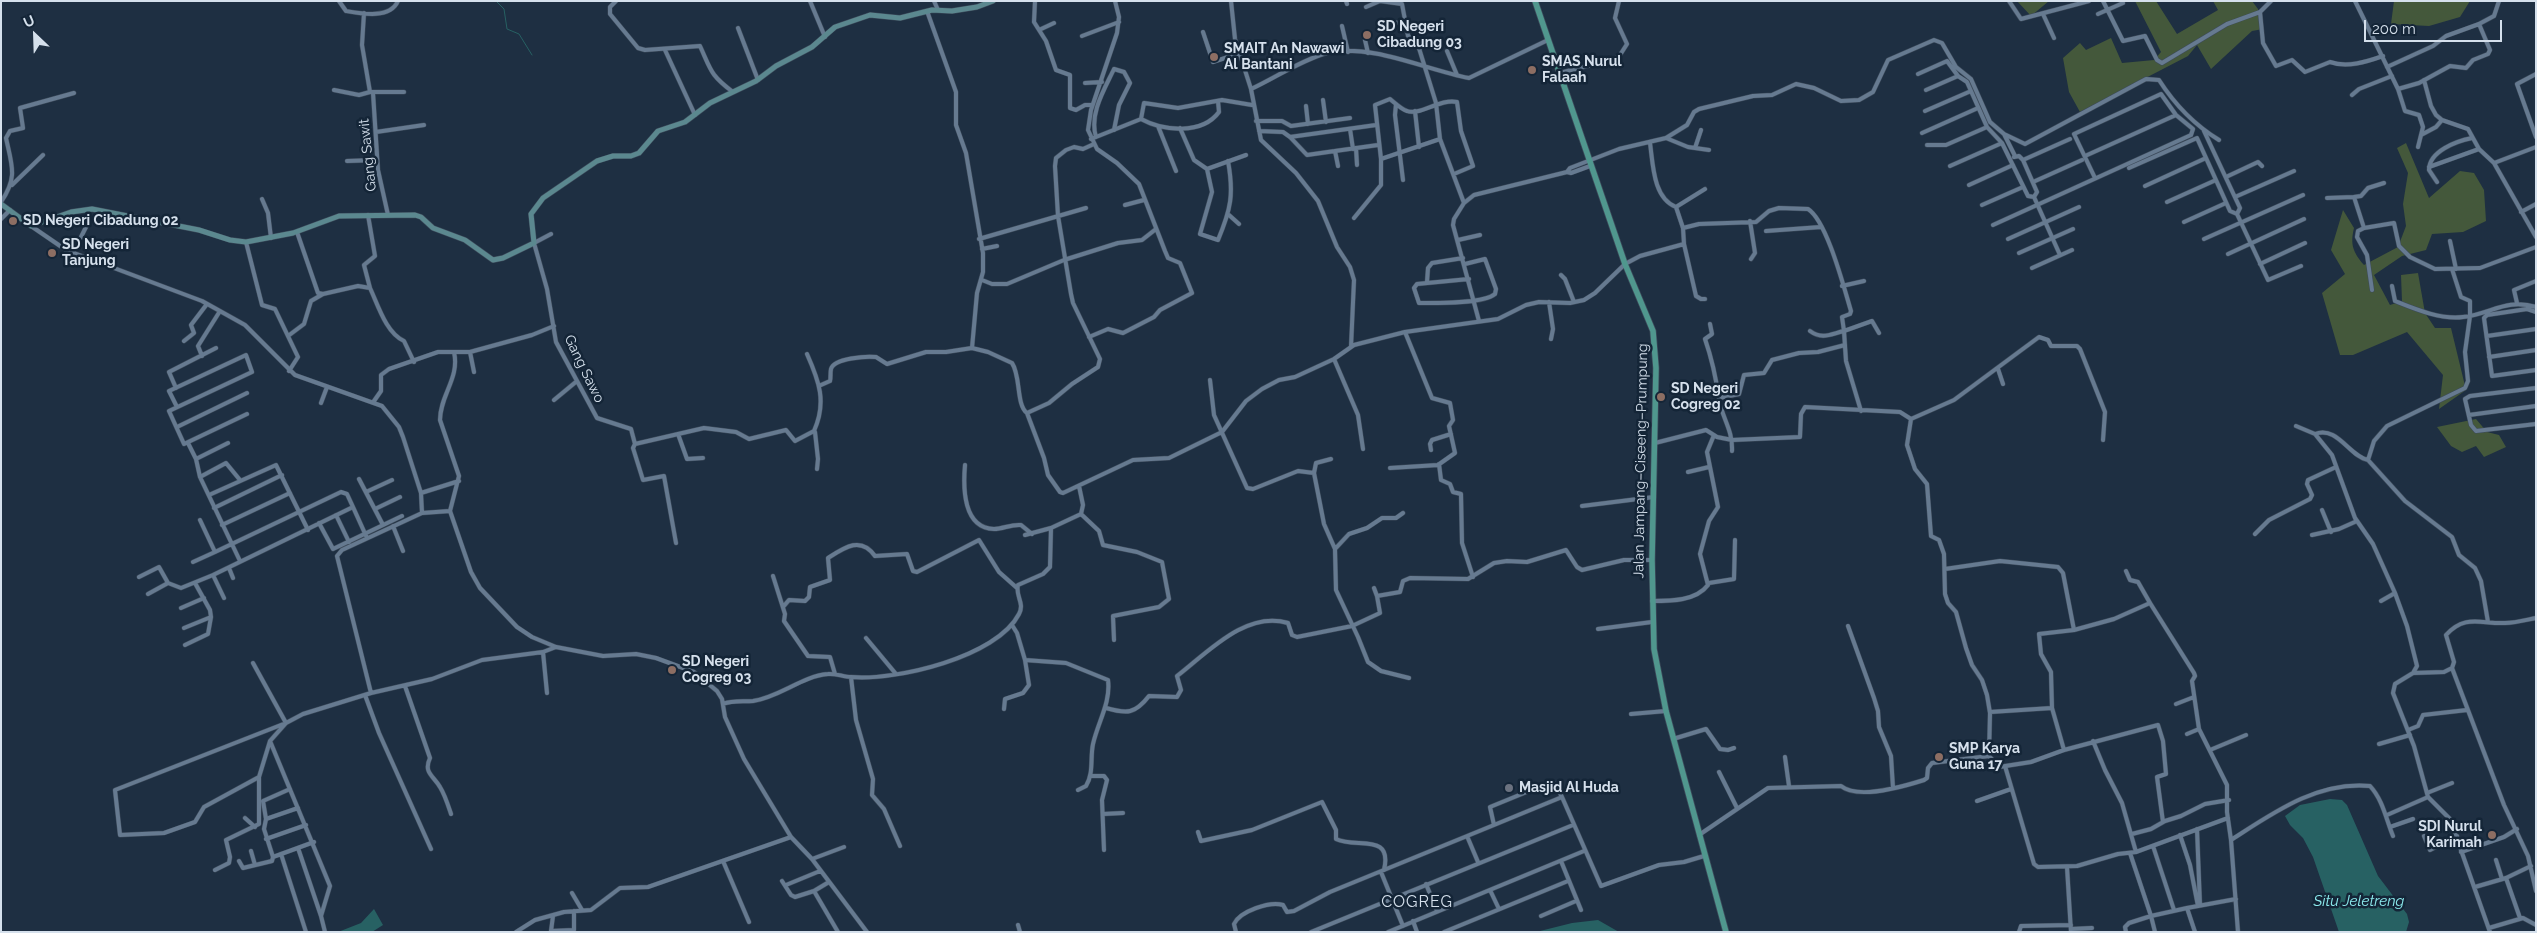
<!DOCTYPE html>
<html>
<head>
<meta charset="utf-8">
<style>
  body { margin:0 }
  #map { position:relative; width:2537px; height:933px; overflow:hidden; background:#1e2f42; font-family:Raleway,sans-serif }
  canvas { display:block }
  .frame { position:absolute; inset:0; border:2px solid #d5e0ec; pointer-events:none }
  .north { position:absolute; left:10px; top:10px; width:50px; height:50px; -webkit-text-stroke:4px #142537; paint-order:stroke; rotate:336deg; font-size:14px; font-weight:700; line-height:20px; text-align:center; color:#d5e0ec }
  .north::after { content:''; display:block; margin:auto; width:18px; height:22px; background:#d5e0ec; clip-path:polygon(50% 0,100% 100%,50% 72%,0 100%) }
  .scale { position:absolute; left:2364px; top:20px; width:138px; height:22px; box-sizing:border-box; border:2px solid #d5e0ec; border-top:0; padding-left:6px; font-size:15px; line-height:18px; white-space:nowrap; color:#d5e0ec; -webkit-text-stroke:4px #142537; paint-order:stroke }
</style>
</head>
<body>
<div id="map">
<canvas width="2537" height="933"></canvas>
<div class="frame"></div>
<div class="north">U</div>
<div class="scale">200 m</div>
</div>
<script>
const ctx = document.querySelector('canvas').getContext('2d');
ctx.lineJoin = 'round';
function fillPath(path, color) { ctx.fillStyle = color; ctx.fill(path, 'evenodd'); }
function trace(path, color, width, dash) { ctx.strokeStyle = color; ctx.lineWidth = width; ctx.lineCap = dash ? 'butt' : 'round'; ctx.setLineDash(dash || []); ctx.stroke(path); }
function drawText(font, color, halo, rows, align = 'center') {
  ctx.font = font + ' Raleway,sans-serif'; ctx.lineWidth = 5; ctx.setLineDash([]); ctx.textBaseline = 'middle'; ctx.strokeStyle = halo; ctx.fillStyle = color; for (const [text, x, y, turn = 0] of rows) {
    ctx.save(); ctx.translate(x, y); ctx.rotate((+turn || 0) * Math.PI / 180); ctx.textAlign = isNaN(turn) ? turn : align; if (halo) ctx.strokeText(text, 0, 0); ctx.fillText(text, 0, 0); ctx.restore();
  }
}
const green = new Path2D(`
  M2017 1H2049L2031 16Z
  M2135 1H2156L2177 34 2218 10 2213 1H2252L2258 9 2263 29 2252 31 2211 69 2197 45 2188 56 2080 112 2069 92 2063 58 2080 43 2086 50 2111 38 2122 63 2154 60 2161 52Z
  M2394 1H2470L2460 17 2429 26 2391 24Z
  M2406 143 2429 198 2460 171 2474 173 2484 190 2486 221 2463 232 2432 234 2426 250 2402 256 2374 275 2390 305 2402 301 2401 275 2418 273 2425 313 2435 328H2451L2466 390 2439 409 2443 375 2407 332 2353 355H2340L2322 293 2345 274 2331 250 2343 210 2354 228C2350 245 2353 252 2364 265L2398 247 2406 226 2403 204 2408 173 2397 148Z
  M2476 419 2487 432 2499 435 2506 447 2484 457 2476 446 2462 452 2451 446 2437 427Z`);
const water = new Path2D(`
  M2330 799 2342 800 2347 805 2378 876 2407 914 2409 922 2406 932H2339L2313 857 2303 838 2290 825 2285 816 2300 805Z
  M374 909 383 925 372 932H338L361 923Z
  M1598 920 1619 932H1536L1572 923Z`);
const stream = new Path2D(`
  M496 1 504 9 507 29 519 34 532 55`);
const street = new Path2D(`
  M339 1 346 11C363 14 390 19 398 1
  M616 1 610 7V14L638 48 645 50 700 46C711 70 710 75 733 92
  M810 1 825 37
  M934 1 938 10
  M1035 1 1034 22 1046 41 1056 70 1070 75V108L1076 110 1085 105H1092
  M1231 1 1235 39 1251 89C1275 78 1301 60 1327 53 1372 43 1426 70 1469 78L1548 40
  M1346 1 1347 4
  M1380 1 1402 4 1408 36 1416 40 1418 45 1436 103 1440 139 1464 203
  M2009 1 2021 19 2089 1
  M2103 1 2123 41 2145 36 2157 60 2162 63 2227 24 2260 12 2271 1
  M2355 1 2398 89 2405 111 2419 115 2423 127 2418 147
  M1366 7 1380 1
  M927 11 956 92V125L966 153 983 253V272L977 293 972 348
  M2260 12 2263 43 2276 66 2292 60 2305 72 2330 62C2347 68 2366 62 2383 56
  M364 13 362 45 370 92
  M2043 14 2054 38
  M2098 14 2123 3
  M1381 24 1406 22
  M1342 26 1348 52
  M738 28 758 80
  M1039 30 1054 23
  M1203 32 1213 62 1240 53
  M1082 36 1119 22
  M1365 40 1368 53
  M665 50 695 115
  M1447 51 1457 75
  M2387 67 2433 46 2446 36 2479 24
  M1560 73 1614 59 1620 55 1627 44 1615 18 1619 1
  M1918 74 1947 61 1958 76 1967 82 1987 127 2002 143 2028 196 2034 197 2060 255
  M2536 74 2517 84 2536 137
  M2424 80 2431 106 2436 115 2442 120 2468 129 2479 149 2494 163 2536 237
  M1085 83 1102 82
  M1251 89 1261 140 1296 173 1318 201 1337 247 1350 267 1354 280 1351 347
  M2398 89 2419 83 2450 66 2466 68 2473 60 2488 54 2490 50 2479 24 2494 16 2499 1
  M334 90 359 95 370 92H404
  M1926 90 1958 76
  M373 93 378 170 388 215
  M2352 95 2359 89 2392 76
  M1323 100 1326 122
  M1396 104 1395 115 1403 180
  M1306 106 1308 124
  M1415 111 1419 147
  M1925 111 1971 91
  M1141 119C1163 131 1202 135 1219 112L1218 101
  M1256 121H1282L1291 126 1350 118
  M1158 126 1176 171
  M1180 128 1194 160 1207 169 1246 155
  M1350 129 1353 149
  M1259 131 1283 132 1290 137
  M376 132 424 125
  M1922 133 1978 108
  M2004 134 2025 144 2146 79 2159 80C2175 105 2193 124 2219 140
  M2421 135 2436 127 2442 120
  M1096 137C1089 114 1104 90 1114 69L1124 72 1130 83 1119 105 1114 130
  M1666 138 1688 147 1709 150
  M1091 139 1141 119 1144 103 1178 108 1222 100 1252 105
  M1440 139 1381 159 1375 105 1390 99C1395 103 1401 109 1407 111 1419 116 1441 98 1457 102L1461 131 1473 166 1454 174
  M1650 143C1653 164 1653 198 1676 207
  M1927 145H1946L1987 127
  M1356 148 1357 165
  M1695 148 1701 130
  M1335 151 1307 155 1290 137 1376 125
  M2085 156 2176 115
  M2014 157 2019 156 2023 160 2037 192 2034 197
  M2023 160 2070 139
  M347 161 377 160
  M2494 163 2536 147
  M1338 166 1335 151 1378 145
  M1950 166 2002 143
  M2429 167 2479 149
  M2129 168 2197 138 2230 211 2237 214 2240 208 2204 131
  M1207 169 1212 192 1200 234 1218 240C1231 209 1234 194 1228 161
  M1567 172 1570 168 1619 149 1666 138 1687 125 1694 112 1699 109 1753 96 1772 95 1796 84 1814 88 1841 101 1859 100 1873 92 1888 60 1934 40 1942 43 1956 67 1971 79 1990 122 2004 134 2015 156
  M2226 177 2258 162 2262 166
  M2033 182 2082 160
  M2437 182 2429 170C2429 151 2457 141 2472 138
  M12 185 43 155
  M1969 185 2013 165
  M2145 186 2206 158
  M2235 197 2294 171
  M2354 197 2361 196 2368 188 2384 183
  M2327 198 2354 197 2364 228 2394 223 2399 246 2410 257 2435 269 2480 268 2536 247
  M262 199 268 213 271 238
  M1 202C18 177 12 166 6 138L10 131 23 128 20 108 74 93
  M2167 202 2216 180
  M1125 205 1144 200
  M1982 205 2023 187
  M2521 212 2536 204
  M2237 214 2268 280 2301 266
  M368 215 375 256 364 265 370 288
  M1229 215 1239 224
  M1354 218 1381 185V159
  M1 219 10 210
  M1750 221 1755 253 1751 259
  M2184 222 2226 203
  M1993 225 2191 135 2193 129 2176 115 2161 94 2074 134 2095 178
  M31 226 66 250 202 301 245 325 295 375 382 406 399 427 403 437 421 493 422 513
  M1683 228 1676 207 1705 189
  M2364 228 2358 231 2357 237 2367 255 2372 290
  M1766 231 1821 227
  M297 232 318 293 323 294 358 286 370 288C378 305 386 333 404 341L414 362
  M551 234 534 243 547 289 556 342 597 418 631 429 635 444 704 428 736 432 749 439 786 430 795 441 814 431C827 402 819 381 807 354
  M979 239 1086 208
  M2008 239 2079 207
  M2204 239 2303 195
  M1458 240 1480 235
  M2450 241 2456 269
  M246 242 262 305 275 309 298 357 289 371
  M1684 244 1696 296 1701 299H1705
  M982 249 997 246
  M73 253 87 225
  M2019 253 2073 229
  M2228 254 2304 219
  M1465 264 1485 259 1496 289 1495 294C1483 304 1436 303 1419 303L1414 288 1417 284 1469 279
  M2260 264 2305 243
  M2032 268 2072 250
  M1561 275 1565 279 1574 302
  M982 280 992 284H1007L1064 260 1118 243 1142 240 1156 229
  M1427 282 1428 268 1432 263 1463 258
  M1842 286 1864 281
  M2392 286 2395 301C2415 309 2441 320 2463 317 2491 314 2506 298 2536 307
  M1549 302 1553 329 1551 339
  M2517 303 2514 290 2536 281
  M2536 312 2527 309 2487 315 2484 318 2492 376 2536 370
  M1479 321 1453 225 1454 219 1464 203 1474 195 1567 172 1571 173 1590 166
  M1710 324 1712 334 1705 339C1712 359 1716 378 1719 399 1722 418 1733 430 1732 451
  M288 336 304 324 311 301 323 294
  M2487 336 2536 329
  M1089 337 1108 329 1123 333 1154 317 1160 310 1192 293 1180 263 1168 258 1165 251 1139 184 1117 163 1097 149 1088 130 1091 110 1117 33 1119 17 1115 1
  M184 341 194 333 191 325 207 304
  M454 352C460 378 440 395 440 420L459 476 450 511 471 572 480 588 517 627 532 637 556 647 603 656 636 654 656 658 694 672 717 691 722 699 725 717 744 759 791 837 812 859 867 932
  M470 352 474 372
  M202 356 198 346 220 311
  M2489 357 2536 350
  M1334 359 1358 415 1363 449
  M1998 369 2003 384
  M1210 380 1214 415 1247 488 1253 489 1298 471 1314 473 1324 524 1335 549 1336 590 1358 637 1368 662 1381 671 1409 678
  M821 385 830 381C831 378 830 373 831 369 834 358 867 356 876 357L887 364 926 352H946L972 348 988 352 1012 363C1021 376 1016 405 1027 413L1049 403 1072 384 1098 367 1100 359 1073 303 1071 294 1058 216 1055 166 1056 158 1066 150 1074 147 1083 149 1094 144
  M176 388 169 372 216 348
  M2536 388 2470 396 2465 399 2471 425 2476 431 2536 424
  M1719 398 1739 394 1744 375 1764 373 1772 360 1799 353 1818 352 1845 345
  M554 400 577 381
  M374 401 381 391V375L389 369 438 352H470L532 335 554 326
  M321 403 327 387
  M177 407 169 391 246 355 252 372 169 411 184 444 247 414
  M1861 411 1846 361 1844 331 1872 321 1879 333
  M1027 413 1044 458 1048 475 1060 492 1063 493 1133 460 1169 458 1222 432 1246 401 1262 389 1279 380 1295 377 1334 359 1354 345 1405 332 1498 319 1526 305 1539 302 1570 303 1584 300 1595 293 1625 264 1640 256 1684 244 1683 228 1699 224 1756 222 1769 211 1779 208 1808 209C1827 221 1844 288 1851 311L1850 314 1842 317 1844 331C1831 334 1822 340 1810 331
  M2469 415 2536 406
  M1911 419 1907 445 1915 469 1927 484 1931 536 1939 540 1944 554 1945 594 1948 603 1956 612 1966 648 1972 665 1982 680 1987 695 1990 713 1989 756 1999 767 2031 762 2064 750 2158 725 2163 741 2166 774 2157 777 2163 822
  M2296 426 2315 434 2332 455 2355 518 2373 544 2395 593 2407 626 2417 666 2413 673 2395 684 2393 693 2414 746 2428 797 2450 819 2490 932
  M177 427 247 393
  M815 432 818 459 817 469
  M678 434 687 459 703 458
  M2315 434C2337 425 2350 457 2368 460L2374 441 2387 426 2465 388 2468 381 2465 352 2470 316V301L2461 297 2452 269
  M188 443 196 459 200 477 226 463 240 480
  M1655 443 1706 430 1717 437 1732 440 1800 437 1801 414 1805 407 1900 412 1911 419 1954 400 2039 337 2048 340 2051 346H2077L2080 349 2105 412 2103 440
  M635 444 633 448 643 480 664 476 676 543
  M1431 450 1430 444 1432 440 1451 434
  M196 459 228 443
  M2368 460 2405 501 2452 537 2459 555 2475 568 2481 581 2488 622
  M1439 464 1441 480 1450 484 1453 492 1461 494 1462 543 1473 577
  M965 465C963 488 963 528 994 529 1003 529 1011 524 1021 525L1032 534
  M1390 468 1438 465 1455 453 1449 426 1453 420 1450 403 1432 398 1405 332
  M1688 472 1709 467
  M1314 473 1316 463 1331 459
  M200 477 240 561
  M359 479 383 525
  M366 492 392 480
  M421 493 459 481
  M209 495 276 465 308 530
  M1582 506 1654 497
  M214 508 282 475
  M375 509 400 497
  M2322 510 2331 532
  M1081 514 1099 531 1103 545 1137 552 1162 562 1169 599 1159 607 1113 616 1114 640
  M336 515 349 542
  M200 520 215 552 341 492 347 494 353 507
  M319 523 333 549 402 516
  M222 525 290 493
  M393 526 403 551
  M2255 534 2269 520 2310 499 2312 495 2307 484 2308 480 2336 467
  M1025 535 1051 528
  M2312 535 2339 529 2357 521
  M1335 549 1349 534 1367 528 1382 518H1396L1403 513
  M193 562 215 552
  M229 568 233 578
  M1945 569 2000 561 2058 567 2063 573 2074 630 2114 619 2150 603 2194 673 2195 676 2192 681 2199 729
  M2126 571 2130 580 2138 582 2150 603
  M213 575 224 598
  M773 576 785 614 784 621 808 656 830 657 835 674
  M139 577 159 567 168 583 181 588 213 575 353 507 367 538
  M1709 583 1734 579 1735 540
  M1374 588 1377 596 1400 592 1403 581 1410 578 1468 579 1494 563 1507 561 1527 562 1566 550 1577 567 1582 570 1624 560H1652
  M148 594 168 583
  M1652 601C1671 601 1696 601 1708 585L1700 554 1709 521 1718 507 1707 452 1714 435
  M2381 601 2395 593
  M783 607 789 600 805 601 809 597 810 587 830 580 828 558C845 547 861 536 875 556L907 554 913 571 917 572 979 540 999 572 1017 588
  M181 608 204 598
  M1012 625 1017 633 1025 660 1066 663 1108 680C1111 702 1098 722 1093 744 1090 758 1094 773 1086 786L1078 790
  M1848 626 1874 698 1878 711 1879 727 1891 756 1893 788
  M184 628 211 617 210 610 195 583
  M1598 629 1652 622
  M866 638 896 674
  M185 645 208 634 211 617
  M253 663 286 723 115 790 120 835 164 833 195 822 204 807 259 777 270 741 286 723 303 714 371 693 432 679 482 660 543 652
  M2452 668 2504 805 2528 856 2536 891
  M2413 673 2444 672 2452 668 2454 662 2446 635C2465 614 2480 624 2505 623 2515 623 2526 620 2536 618
  M851 677 856 720 873 779 872 795 884 809 900 846
  M405 686 430 758C423 773 434 776 440 787 445 795 448 805 451 814
  M371 693 337 556 342 550 422 513 450 511
  M547 693 543 652 556 647
  M365 695 379 733 431 849
  M723 704C733 700 743 702 753 701 780 697 802 676 828 674 836 673 843 677 851 677 896 681 997 657 1019 614 1025 603 1015 596 1018 585L1043 574 1050 567 1051 528 1081 514 1083 505 1079 486
  M2176 704 2194 697
  M1106 708C1127 714 1135 714 1149 696L1177 697 1181 690 1177 676C1207 653 1246 610 1288 623L1292 635 1297 637 1352 626 1380 613 1377 596
  M1004 709 1005 699 1023 693 1029 685 1025 660
  M1990 712 2052 708
  M1631 714 1666 711
  M2408 730 2418 726 2423 715 2467 710
  M2187 734 2199 729 2227 785V812L2231 840C2273 813 2317 781 2370 786 2383 800 2386 819 2393 836
  M1673 739 1706 729 1720 749 1728 750 1734 748
  M270 741 330 886 321 916 325 932
  M2093 741 2105 770 2122 803 2136 852
  M2379 744 2410 735
  M2064 750 2052 708 2051 672 2041 654 2039 634 2074 630
  M2210 750 2246 735
  M1785 757 1789 786
  M2005 766 2034 864 2038 867 2077 866 2118 854 2136 852 2228 818
  M1719 772 1737 808
  M1090 776H1104L1107 780 1102 800 1104 850
  M290 789 263 801 266 819 264 829 273 857 314 842
  M2427 793 2452 783
  M1977 801 2011 789
  M1103 814 1123 813
  M2387 815 2428 797
  M245 818 255 827
  M266 819 298 808
  M1494 825 1562 797
  M2390 827 2413 819
  M2197 829 2200 905
  M1198 832 1201 841 1252 830 1322 802 1336 830V839C1356 849 1393 832 1384 870
  M2132 834 2151 829 2165 821 2181 816 2205 804 2229 800
  M1699 835 1768 788 1841 786C1858 800 1902 787 1924 780L1927 778 1928 768 1932 763 1989 756
  M2180 835 2190 865 2198 906 2187 908 2195 932
  M1467 836 1478 862
  M2424 836 2430 850 2457 836
  M266 839 306 825
  M2231 840 2238 932
  M2153 846 2174 910
  M298 848 321 916
  M251 851 255 865
  M2461 852 2504 837 2517 829
  M281 854 306 932
  M812 859 844 847
  M2496 860 2502 879
  M239 861 243 868 272 861 273 857
  M723 861 749 922
  M1561 861 1581 910
  M2067 867 2071 932
  M215 870 229 863 230 857 226 840 259 824V777
  M1381 872 1403 926
  M2506 878 2520 918
  M782 881 791 895 795 897 814 891 829 882
  M1426 884 1437 911
  M786 885 820 871
  M2475 887 2506 878 2531 866
  M1490 890 1499 909
  M814 891 838 932
  M572 893 582 910
  M2198 906 2236 899
  M1541 916 1576 901
  M1413 921 1417 932
  M1018 925 1020 932
  M2489 928 2523 918 2536 925
  M2071 929 2092 928
  M551 931 574 930V911
  M551 931 553 916
  M516 932 535 920 564 912 591 910 620 888 648 887 791 837
  M1236 932 1234 924C1240 911 1270 901 1283 905L1287 912 1294 911 1330 892 1494 825 1490 807 1551 782 1555 784 1562 797 1601 886 1659 865 1684 862 1704 856
  M1311 932 1573 825
  M1388 932 1584 851
  M1444 932 1568 881
  M2019 932 2021 926 2071 925
  M2126 932 2125 927 2129 923 2151 916 2130 853
  M2155 932 2151 916 2187 908`);
const secondary = new Path2D(`
  M1 204 31 226 71 212 92 209 199 230 230 240 246 242 293 233 339 216 415 215 421 217 433 228 465 240 493 260 503 258 534 243 531 214 543 198 597 161 613 156H631L639 153 658 131 685 122 710 103 756 81 776 66 812 47 835 27 870 15 900 18 932 10 952 11 977 7 993 1`);
const primary = new Path2D(`
  M1535 1 1625 264 1653 331 1656 368 1652 560 1654 649 1666 711 1726 932`);
const markers = [
  [1367,35,5,"#8d6e63"],
  [1214,57,5,"#8d6e63"],
  [1532,70,5,"#8d6e63"],
  [13,221,5,"#8d6e63"],
  [52,253,5,"#8d6e63"],
  [1661,397,5,"#8d6e63"],
  [672,670,5,"#8d6e63"],
  [1939,757,5,"#8d6e63"],
  [1509,788,5,"#6b7280"],
  [2492,835,5,"#8d6e63"]
];
const poiNames = [
  ["SD Negeri",1377,27],
  ["Cibadung 03",1377,43],
  ["SMAIT An Nawawi",1224,49],
  ["Al Bantani",1224,65],
  ["SMAS Nurul",1542,62],
  ["Falaah",1542,78],
  ["SD Negeri Cibadung 02",23,221],
  ["SD Negeri",62,245],
  ["Tanjung",62,261],
  ["SD Negeri",1671,389],
  ["Cogreg 02",1671,405],
  ["SD Negeri",682,662],
  ["Cogreg 03",682,678],
  ["SMP Karya",1949,749],
  ["Guna 17",1949,765],
  ["Masjid Al Huda",1519,788],
  ["SDI Nurul",2482,827,"right"],
  ["Karimah",2482,843,"right"]
];
const streetNames = [
  ["Gang Sawit",368,155,-96],
  ["Gang Sawo",584,369,64],
  ["Jalan Jampang–Ciseeng–Prumpung",1641,461,-89]
];
const waterNames = [
  ["Situ Jeletreng",2359,901]
];
const quarterNames = [
  ["COGREG",1417,902]
];
fillPath(green, '#44583b');
fillPath(water, '#276163');
trace(stream, '#276163', 1);
trace(street, '#3d4b5b', 5);
trace(secondary, '#3d4b5b', 6);
trace(primary, '#3d4b5b', 7);
trace(street, '#667a90', 4);
trace(secondary, '#5b888f', 5);
trace(primary, '#50978e', 5.5);
for (const [x, y, r, color] of markers) { const dot = new Path2D(); dot.arc(x, y, r, 0, 2 * Math.PI); ctx.fillStyle = color; ctx.fill(dot); trace(dot, '#142537', 2); }
drawText('bold 14px', '#d5e0ec', '#142537', poiNames, 'left');
drawText('14px', '#d5e0ec', '#142537', streetNames);
drawText('italic 15px', '#8decef', '#142537', waterNames);
ctx.letterSpacing = '1px';
drawText('16px', '#d5e0ec', '#142537', quarterNames);
ctx.letterSpacing = '0px';
</script>
</body>
</html>
